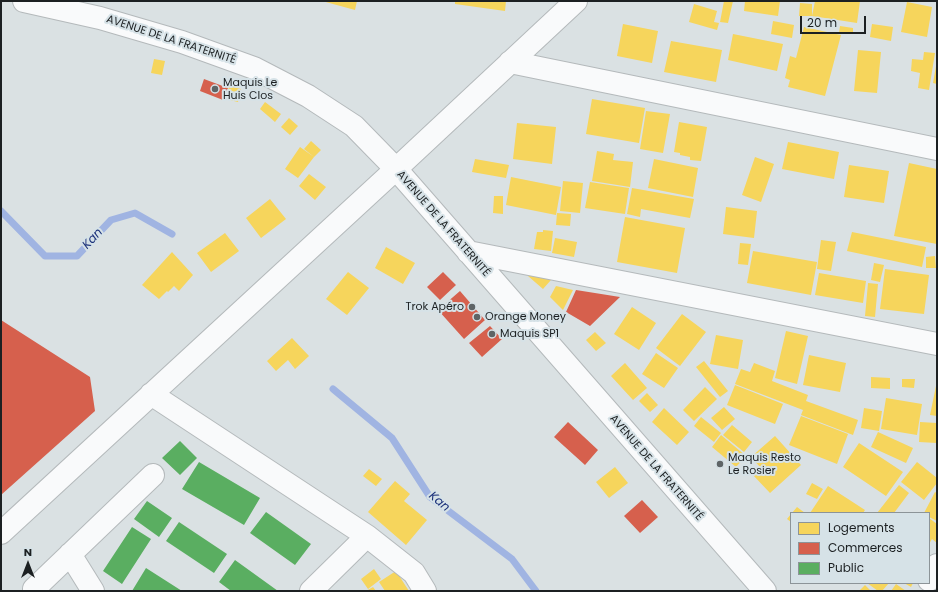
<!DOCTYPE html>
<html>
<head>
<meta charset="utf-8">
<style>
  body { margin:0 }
  #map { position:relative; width:938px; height:592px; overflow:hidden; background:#dae1e3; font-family:Poppins,sans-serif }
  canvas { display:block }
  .frame { position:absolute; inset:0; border:2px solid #1c2022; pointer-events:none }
  .legend { position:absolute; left:790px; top:512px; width:140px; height:72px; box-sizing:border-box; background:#d6e2e7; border:1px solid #8c9498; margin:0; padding:5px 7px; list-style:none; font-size:12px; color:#1c2022 }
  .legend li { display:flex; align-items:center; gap:8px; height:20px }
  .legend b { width:20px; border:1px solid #8c9498 }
  .north { position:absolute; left:8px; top:544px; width:40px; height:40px; -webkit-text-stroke:3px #d6e2e7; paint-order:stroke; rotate:0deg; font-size:11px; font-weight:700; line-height:16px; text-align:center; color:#1c2022 }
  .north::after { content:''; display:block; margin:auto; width:14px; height:18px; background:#1c2022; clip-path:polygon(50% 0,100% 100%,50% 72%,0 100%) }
  .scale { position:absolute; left:800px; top:16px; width:66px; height:18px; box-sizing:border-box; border:2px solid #1c2022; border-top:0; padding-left:5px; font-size:12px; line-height:14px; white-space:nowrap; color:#1c2022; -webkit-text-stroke:3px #d6e2e7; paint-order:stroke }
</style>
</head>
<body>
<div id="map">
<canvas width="938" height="592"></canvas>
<div class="frame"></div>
<ul class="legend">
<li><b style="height:11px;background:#f6d55c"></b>Logements</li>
<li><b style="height:11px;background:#d6604d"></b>Commerces</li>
<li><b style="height:11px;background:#5aae61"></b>Public</li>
</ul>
<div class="north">N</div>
<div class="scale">20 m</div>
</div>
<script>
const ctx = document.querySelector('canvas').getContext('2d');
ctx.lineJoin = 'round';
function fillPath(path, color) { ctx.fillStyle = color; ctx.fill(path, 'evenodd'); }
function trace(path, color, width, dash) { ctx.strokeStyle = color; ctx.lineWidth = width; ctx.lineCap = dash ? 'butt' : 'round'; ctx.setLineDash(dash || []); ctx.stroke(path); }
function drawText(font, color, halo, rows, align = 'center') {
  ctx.font = font + ' Poppins,sans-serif'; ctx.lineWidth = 4; ctx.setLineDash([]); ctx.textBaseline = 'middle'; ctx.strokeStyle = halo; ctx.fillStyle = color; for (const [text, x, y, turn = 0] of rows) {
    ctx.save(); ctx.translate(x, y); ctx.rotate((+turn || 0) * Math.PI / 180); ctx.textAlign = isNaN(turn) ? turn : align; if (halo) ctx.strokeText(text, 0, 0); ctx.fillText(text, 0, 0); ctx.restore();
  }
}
const homes = new Path2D(`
  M322 1H357L355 10Z
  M455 1H506L505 11 455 4Z
  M724 1H733L728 23 720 22Z
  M745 1H780L778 16 744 11Z
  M815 1H860L857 23 812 16Z
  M907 2 932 7 927 37 901 32Z
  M800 3 812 4V16H799Z
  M694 4 717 11 714 22 719 23 717 30 689 22Z
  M773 21 794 25 792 38 771 34Z
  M623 24 658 31 652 63 617 56Z
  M872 24 893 27 891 41 870 37Z
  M840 26 853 28V34L839 33Z
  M804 27 841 35 825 96 788 87 790 80 785 78 790 56 796 58Z
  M733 34 783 44 777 71 728 60Z
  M671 41 722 50 716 82 664 72Z
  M858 50 881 52 877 93 854 91Z
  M924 52 935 53 929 90 918 88 920 73 911 71 912 59 923 60Z
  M154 59 165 61 162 75 151 73Z
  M936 66H937V84L933 83Z
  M229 86 241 89 238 102 226 99Z
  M592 99 645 108 639 143 586 134Z
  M265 102 281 114 275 122 260 109Z
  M646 111 670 114 663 153 640 149Z
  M289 118 298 126 290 135 281 127Z
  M679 122 707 127 701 161 690 160V157L680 155V153L674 152Z
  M517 123 556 127 552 164 513 159Z
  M311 141 321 150 314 157 304 149Z
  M788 142 839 152 834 179 782 169Z
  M300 147 314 157 298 178 285 169Z
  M597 151 614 154 613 160 633 162 630 187 592 181Z
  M755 157 774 164 761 202 742 195Z
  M475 159 509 165 506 178 472 172Z
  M654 159 698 168 693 197 648 188Z
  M909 163 937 169V244L894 236Z
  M849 165 889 171 884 203 844 197Z
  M309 174 326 187 315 200 299 186Z
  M511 177 561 187 556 215 506 205Z
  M563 181 583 183 580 213 560 211Z
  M590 182 629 188 625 214 585 208Z
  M632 188 694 199 690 218 641 209 640 217 627 214Z
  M494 196H503V214L493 213Z
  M270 199 286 219 261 238 246 218Z
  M726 207 757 211 754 238 723 234Z
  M557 213 571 214 570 226 556 225Z
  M625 217 685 228 677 273 617 262Z
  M543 230 553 231 551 251 534 249 537 232H543Z
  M852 232 926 247 922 267 847 251Z
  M225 233 239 251 211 272 197 253Z
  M555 238 577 242 574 257 552 253Z
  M821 240 836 242 831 271 817 269Z
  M740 243 751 244 748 265 738 264Z
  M386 247 415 263 403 284 375 268Z
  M753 251 817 262 811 295 747 283Z
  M172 252 193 275 179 291 174 286 168 292 167 291 159 299 142 285Z
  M935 256 936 268H926V257Z
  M874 263 884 265 880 282 871 280Z
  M535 267 551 280 543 289 528 276Z
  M885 269 929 275 924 314 880 309Z
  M348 272 369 288 347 315 326 299Z
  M819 273 866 281 863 303 815 295Z
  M868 283 878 284 875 317 865 316Z
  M556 286 573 290 563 310 550 297Z
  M632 307 656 323 639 350 614 334Z
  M682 314 706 332 680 366 656 348Z
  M786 331 808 336 797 384 775 378Z
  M595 332 606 343 596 351 586 340Z
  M716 335 743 340 738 369 710 364Z
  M292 338 309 356 295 369 288 360 276 371 267 361Z
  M656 353 678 368 664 388 642 374Z
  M809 355 846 363 840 392 803 385Z
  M704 361 728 391 720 397 696 367Z
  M625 363 647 388 633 400 611 376Z
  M754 363 775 371 772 381 808 395 806 401 858 420 853 435 801 415 803 410 735 384 741 369 750 372Z
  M871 377 890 378V389L871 388Z
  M902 379H915L914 388 902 387Z
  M735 385 783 404 775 424 727 405Z
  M936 386H937V416L930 415Z
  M705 387 717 399 694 421 683 410Z
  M647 393 658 405 650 412 639 401Z
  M886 398 922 404 917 435 881 429Z
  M724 407 735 419 722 430 711 418Z
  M664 408 689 432 677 445 652 422Z
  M864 408 882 411 879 431 861 428Z
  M801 416 848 434 837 464 789 445Z
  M701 417 721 433 714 442 694 426Z
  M920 422 937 423V443L919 442Z
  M732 425 752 442 744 452 723 435Z
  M878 432 913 448 906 463 871 447Z
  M721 435 746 456 736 467 712 447Z
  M775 436 801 465 770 493 752 474 760 467 751 457Z
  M859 443 903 472 886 496 843 467Z
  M917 462 937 478V483L924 500 901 482Z
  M615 467 628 483 609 498 596 482Z
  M369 469 382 479 376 486 363 476Z
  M395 481 410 494 404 501 427 520 406 545 368 512Z
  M812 483 823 489 817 499 806 494Z
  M899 485 909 493 894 513H877Z
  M828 486 865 510 863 513H810Z
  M935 492 937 493V521L929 517V513H924Z
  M797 507 805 513H792Z
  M791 514V522L787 519Z
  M929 518 937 524V543L932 539 929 544Z
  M374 569 381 579 368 589 361 579Z
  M396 571 409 591H385L379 582Z
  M867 583H889L882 591H878Z
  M904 583H913L911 587Z
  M896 584 906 591H891Z
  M865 585 871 591H859Z
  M373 587 376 591H366Z`);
const shops = new Path2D(`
  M204 79 228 88 223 100 200 91Z
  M443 272 456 285 440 300 427 287Z
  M576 290 620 297 590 326 566 312Z
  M460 291 485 320 464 339 438 310Z
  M1 320 90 377 95 411 1 495Z
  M490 326 502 339 482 357 469 343Z
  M568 422 598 450 585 465 554 437Z
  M642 500 658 517 640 533 624 516Z`);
const public = new Path2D(`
  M180 441 197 458 180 475 162 458Z
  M199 462 260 498 244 525 182 489Z
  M147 501 172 518 159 537 134 519Z
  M266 512 311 544 295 565 250 533Z
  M179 522 227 554 214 573 166 541Z
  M132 527 151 539 122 584 103 571Z
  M235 560 278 591H231L219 582Z
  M146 568 182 591H132Z`);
const stream = new Path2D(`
  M1 211 45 256H77L111 220 135 213 172 234
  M333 389 392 438 430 497 512 559 536 591`);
const minor = new Path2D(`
  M24 1 100 18 182 42 254 68 308 96 354 126 396 169 765 591
  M510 62 937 149
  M468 252 937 344
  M151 394 367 536 414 573 425 591
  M1 533 396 169 576 1
  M70 554 93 591
  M929 580 937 565
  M34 589 153 475
  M311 591 367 536`);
const markers = [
  [215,89,4,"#5e6466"],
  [472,307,4,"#5e6466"],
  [477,317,4,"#5e6466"],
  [492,334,4,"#5e6466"],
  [720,464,4,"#5e6466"]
];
const streetNames = [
  ["AVENUE DE LA FRATERNITÉ",171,40,18],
  ["AVENUE DE LA FRATERNITÉ",443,224,49],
  ["AVENUE DE LA FRATERNITÉ",656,468,49]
];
const poiNames = [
  ["Maquis Le",223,83],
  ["Huis Clos",223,96],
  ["Trok Apéro",464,307,"right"],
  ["Orange Money",485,317],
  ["Maquis SP1",500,334],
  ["Maquis Resto",728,458],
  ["Le Rosier",728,471]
];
const waterNames = [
  ["Kan",93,239,-47],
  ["Kan",439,502,41]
];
fillPath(homes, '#f6d55c');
fillPath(shops, '#d6604d');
fillPath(public, '#5aae61');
trace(stream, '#a0b4e2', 7);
trace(minor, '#b4b9bb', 24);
trace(minor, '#f9fafb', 22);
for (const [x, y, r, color] of markers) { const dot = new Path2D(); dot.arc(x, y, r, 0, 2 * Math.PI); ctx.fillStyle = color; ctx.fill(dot); trace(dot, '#d6e2e7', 1.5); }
drawText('11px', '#1c2022', '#d6e2e7', streetNames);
drawText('11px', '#1c2022', '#d6e2e7', poiNames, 'left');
drawText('italic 12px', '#1b317a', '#d6e2e7', waterNames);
</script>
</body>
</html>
